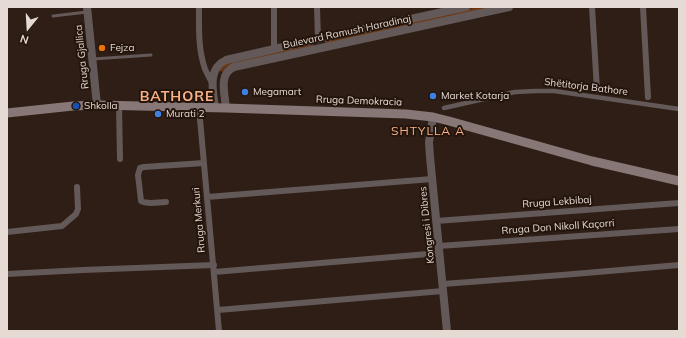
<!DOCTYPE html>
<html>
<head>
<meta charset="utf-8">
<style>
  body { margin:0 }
  #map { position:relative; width:686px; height:338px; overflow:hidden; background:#2e1e16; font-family:Mulish,sans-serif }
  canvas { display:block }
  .frame { position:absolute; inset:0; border:8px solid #e5dad4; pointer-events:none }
  .north { position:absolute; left:8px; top:8px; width:40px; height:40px; -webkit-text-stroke:3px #24150c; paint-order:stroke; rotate:198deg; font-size:11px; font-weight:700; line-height:16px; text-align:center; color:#e5dad4 }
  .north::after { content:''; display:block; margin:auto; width:14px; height:18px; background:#e5dad4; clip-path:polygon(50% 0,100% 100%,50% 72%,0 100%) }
</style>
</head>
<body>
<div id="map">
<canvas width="686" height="338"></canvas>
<div class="frame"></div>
<div class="north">N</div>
</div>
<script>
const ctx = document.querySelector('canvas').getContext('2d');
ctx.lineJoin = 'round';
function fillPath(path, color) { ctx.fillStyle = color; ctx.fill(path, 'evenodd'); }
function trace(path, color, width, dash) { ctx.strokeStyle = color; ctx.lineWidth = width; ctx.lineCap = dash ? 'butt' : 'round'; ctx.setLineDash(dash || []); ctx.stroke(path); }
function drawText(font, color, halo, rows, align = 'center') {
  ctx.font = font + ' Mulish,sans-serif'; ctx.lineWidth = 4; ctx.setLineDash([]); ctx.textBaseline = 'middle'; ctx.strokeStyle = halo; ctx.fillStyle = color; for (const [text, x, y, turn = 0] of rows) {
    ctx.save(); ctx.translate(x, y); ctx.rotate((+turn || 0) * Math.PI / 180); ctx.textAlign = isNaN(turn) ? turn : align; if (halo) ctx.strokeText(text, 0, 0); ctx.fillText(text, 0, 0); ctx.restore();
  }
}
const green = new Path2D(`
  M478 7H494L326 45 325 41Z
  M313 43 314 46 231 65 226 67 222 72 219 70 220 68 228 62Z`);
const service = new Path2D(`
  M53 16 87 12
  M93 59 151 55`);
const pedestrian = new Path2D(`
  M444 108 515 92 536 91H554L679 109`);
const minor = new Path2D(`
  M199 7C199 28 198 49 205 69 207 74 210 78 212 83
  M317 7 318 39
  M592 7 597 90
  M643 7 648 97
  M274 49V7
  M119 106 120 159
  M199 108 219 331
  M207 197 432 179
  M166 202C158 202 147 205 141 201L138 175 140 168 144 167 204 163
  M436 221 679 203
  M7 232 62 226 76 214 78 209 77 187
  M439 246 679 229
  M214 272 440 253
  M7 274 83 270 214 265
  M443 284 562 275 679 265
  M218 310 443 291`);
const tertiary = new Path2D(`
  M87 7 97 105
  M215 108C213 90 207 69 226 60L318 39 466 7
  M226 108C225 94 218 74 234 67L509 7
  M433 117 429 142 430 157 447 331`);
const secondary = new Path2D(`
  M7 113 73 106 97 105 226 108 406 114 433 117 449 121 592 161 679 181`);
const markers = [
  [102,48,4,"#e8710a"],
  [245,92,4,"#3f7fe0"],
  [433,96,4,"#3f7fe0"],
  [76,106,4,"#1a4fb4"],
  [158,114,4,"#3f7fe0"]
];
const streetNames = [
  ["Bulevard Ramush Haradinaj",347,32,-12],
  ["Rruga Gjallica",82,57,-96],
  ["Shëtitorja Bathore",586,87,7],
  ["Rruga Demokracia",359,101,2],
  ["Rruga Lekbibaj",557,202,-4],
  ["Rruga Merkuri",199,220,-95],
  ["Kongresi i Dibres",427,225,-96],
  ["Rruga Don Nikoll Kaçorri",558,227,-4]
];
const poiNames = [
  ["Fejza",110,48],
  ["Megamart",253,92],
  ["Market Kotarja",441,96],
  ["Shkolla",84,106],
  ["Murati 2",166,114]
];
const quarterNames = [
  ["SHTYLLA A",428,131]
];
const districtNames = [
  ["BATHORE",177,97]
];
fillPath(green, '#70350f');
trace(service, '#635958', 3);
trace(pedestrian, '#635958', 4.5);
trace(minor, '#635958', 6);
trace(tertiary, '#635958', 8);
trace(secondary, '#877776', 9);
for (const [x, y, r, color] of markers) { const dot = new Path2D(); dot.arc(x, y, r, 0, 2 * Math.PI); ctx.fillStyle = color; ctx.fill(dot); trace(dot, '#24150c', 1.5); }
drawText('10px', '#e5dad4', '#24150c', streetNames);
drawText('10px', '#e5dad4', '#24150c', poiNames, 'left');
ctx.letterSpacing = '1px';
drawText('12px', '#f9b189', '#24150c', quarterNames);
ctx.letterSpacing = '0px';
ctx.letterSpacing = '1px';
drawText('bold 14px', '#f9b189', '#24150c', districtNames);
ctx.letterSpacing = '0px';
</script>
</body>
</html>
